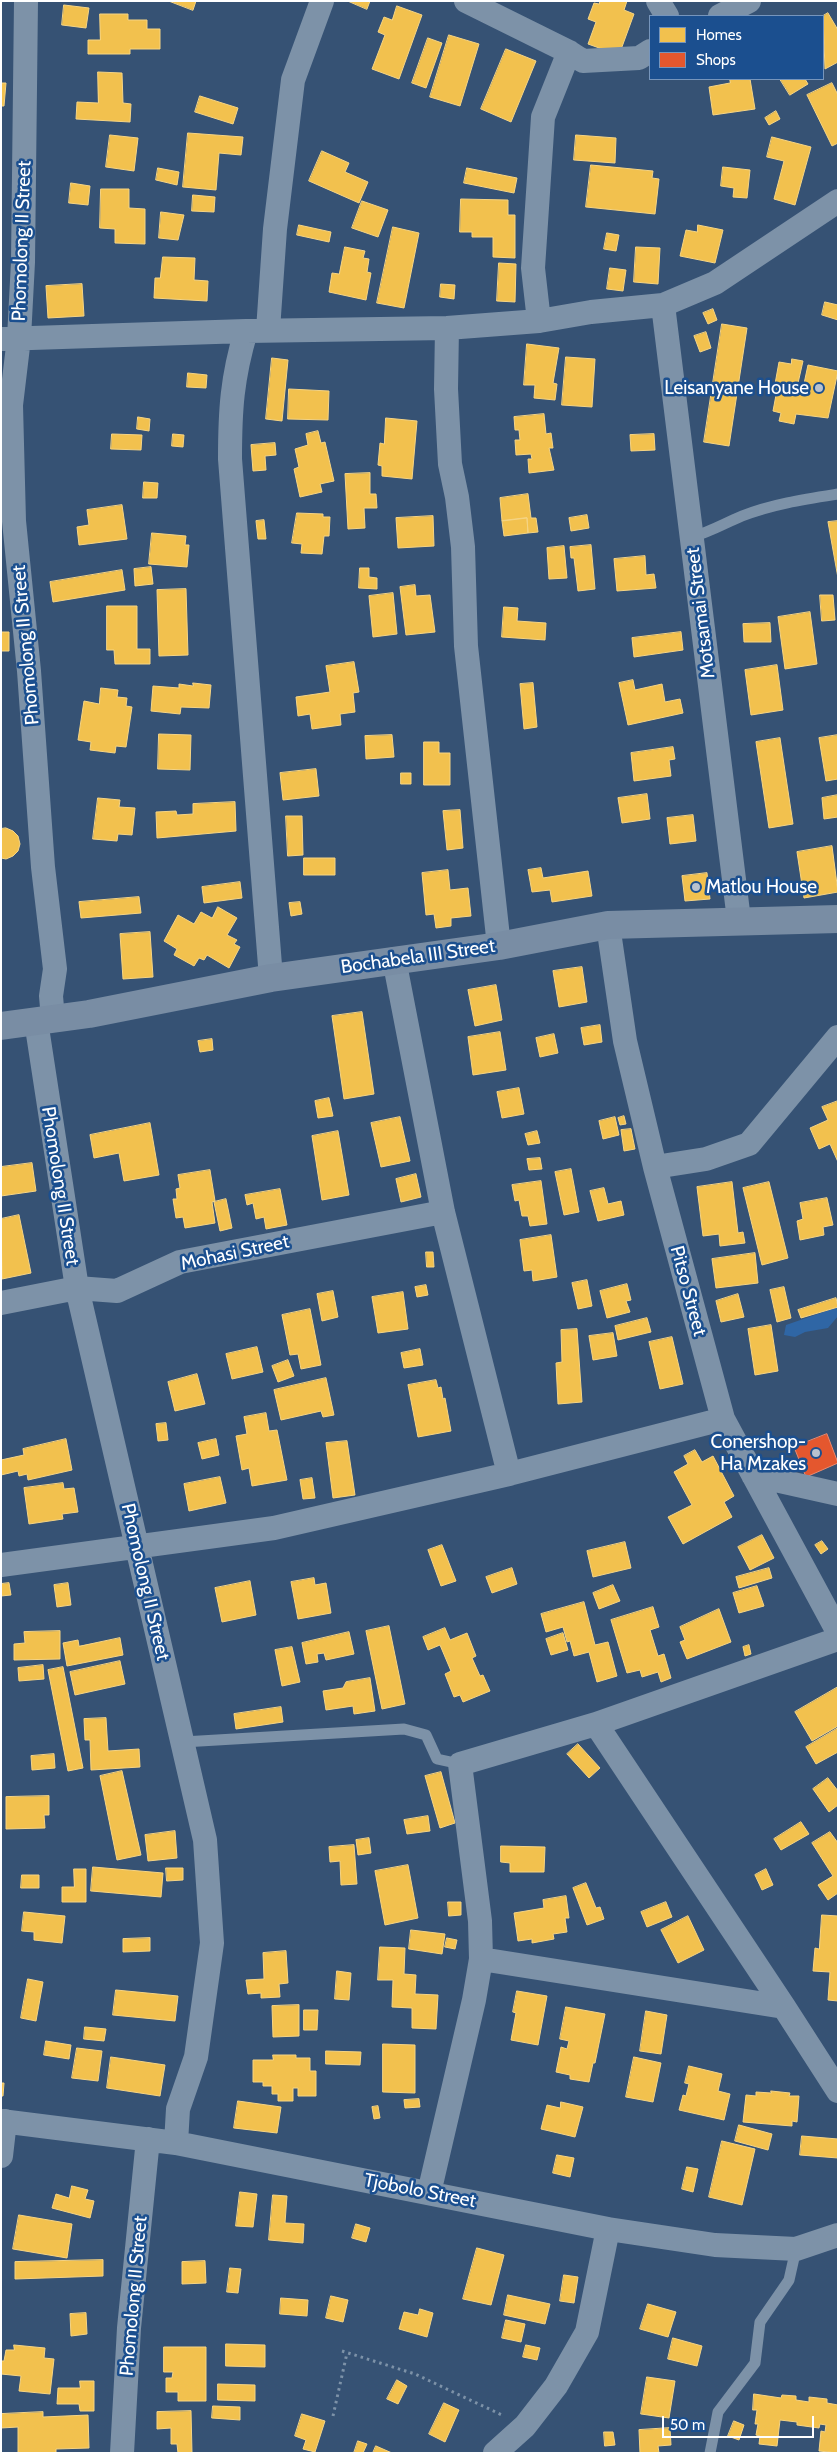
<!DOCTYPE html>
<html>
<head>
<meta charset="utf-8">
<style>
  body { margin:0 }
  #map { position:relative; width:839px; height:2454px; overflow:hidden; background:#365274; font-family:Cabin,sans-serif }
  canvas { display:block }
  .frame { position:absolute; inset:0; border:2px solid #fff; pointer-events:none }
  .legend { position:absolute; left:649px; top:15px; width:175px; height:65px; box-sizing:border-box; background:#1b4f8f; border:1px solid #7695bc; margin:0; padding:6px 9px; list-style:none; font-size:15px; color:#fff }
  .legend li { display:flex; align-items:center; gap:10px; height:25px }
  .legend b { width:25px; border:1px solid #7695bc }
  .scale { position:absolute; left:662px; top:2416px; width:152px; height:22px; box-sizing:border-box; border:2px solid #fff; border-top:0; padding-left:6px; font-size:15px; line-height:18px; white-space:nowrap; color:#fff; -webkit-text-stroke:4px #1b4f8f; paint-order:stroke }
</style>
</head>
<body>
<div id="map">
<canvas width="839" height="2454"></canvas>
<div class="frame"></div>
<ul class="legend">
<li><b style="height:14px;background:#f2c14e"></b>Homes</li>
<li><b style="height:14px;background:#e4572e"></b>Shops</li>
</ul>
<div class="scale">50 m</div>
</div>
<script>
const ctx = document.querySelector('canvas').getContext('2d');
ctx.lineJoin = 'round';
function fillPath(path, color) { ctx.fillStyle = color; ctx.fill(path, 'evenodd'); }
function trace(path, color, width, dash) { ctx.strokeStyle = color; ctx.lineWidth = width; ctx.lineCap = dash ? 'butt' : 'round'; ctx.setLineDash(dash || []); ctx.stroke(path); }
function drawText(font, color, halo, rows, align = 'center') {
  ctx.font = font + ' Cabin,sans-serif'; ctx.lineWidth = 5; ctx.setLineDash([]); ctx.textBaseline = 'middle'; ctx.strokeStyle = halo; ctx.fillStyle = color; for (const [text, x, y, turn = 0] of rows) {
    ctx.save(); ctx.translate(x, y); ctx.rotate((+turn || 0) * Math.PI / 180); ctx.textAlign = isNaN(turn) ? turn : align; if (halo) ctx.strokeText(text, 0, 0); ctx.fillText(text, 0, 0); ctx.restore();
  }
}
const green = new Path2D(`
  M838 1307V1316L828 1328 805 1332 795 1337 784 1335 786 1325Z`);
const homes = new Path2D(`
  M169 1H196L193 10Z
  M348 1H370L367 9Z
  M600 1H627L624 10 634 14 619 55 588 44 596 22 588 19 594 3 599 4Z
  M64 5 89 8 86 28 62 25Z
  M397 6 422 15 399 79 372 69 385 35 378 32 384 17 392 20Z
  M828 13 838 30V62L825 69 823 16Z
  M100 14H128V20H147V29H160V49H130V54H88V40H100Z
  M449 35 479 44 460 106 430 97Z
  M428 38 442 43 426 88 412 83Z
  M506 49 536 61 511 122 481 109Z
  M98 72 122 73 123 103 131 104 130 122 76 119 77 102 98 103Z
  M730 79H750L755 109 713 115 709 87 730 83Z
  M780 79H805L808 84 790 95Z
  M1 83H6L4 106H1Z
  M832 83 838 95V143L832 146 807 95Z
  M200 96 238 108 233 124 195 112Z
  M776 111 780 119 769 125 765 118Z
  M188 133 243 137 241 155 219 153 216 190 183 187Z
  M110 135 138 138 134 171 106 167Z
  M576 135 616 138 615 163 574 160Z
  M772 137 811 147 795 205 774 199 784 161 767 157Z
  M322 151 349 163 345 172 368 182 359 203 309 181Z
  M591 165 653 171 652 178 659 179 655 214 586 207Z
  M723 167 750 170 747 198 733 197 734 188 721 186Z
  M158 168 179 172 177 185 156 180Z
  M467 168 517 178 514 193 464 183Z
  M71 183 90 186 88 205 69 203Z
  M101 189H129V208L145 209V244L115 243V229L100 228Z
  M193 195 215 197 214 212 192 211Z
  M461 199 508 200V215H515V258L493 257V237H472V232H460Z
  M362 201 388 210 378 237 352 228Z
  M161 212 184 215 178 240 159 238Z
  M299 225 331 232 329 242 297 235Z
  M698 225 723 230 715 263 680 256 686 230 697 232Z
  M393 227 419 233 404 308 377 303Z
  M607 233 619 235 616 251 604 249Z
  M345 247 365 251 363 258 369 259 367 272 371 273 366 300 329 292 332 273 339 274Z
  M636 247 660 248 658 284 634 282Z
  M163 257 195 258 194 280 208 281 207 301 154 298 155 278H160Z
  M499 263 516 264 515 302 497 301Z
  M610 268 626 270 623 291 607 289Z
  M82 284 84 316 48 318 46 286Z
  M441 284 455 285 454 299 440 297Z
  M825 302 838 305V320L822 315Z
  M713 309 717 320 708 324 703 313Z
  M722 324 747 328 729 446 704 442Z
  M706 332 711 348 700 352 694 336Z
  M527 344 559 348 553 383 557 384 555 400 534 398 535 385H524Z
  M566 357 595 359 592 407 562 405Z
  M272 358 288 360 282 421 266 419Z
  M792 359 803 361 796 392 802 393 808 365 838 371 828 418 796 414 794 424 779 421 781 413 773 411 776 395 768 394 770 383 775 384 779 362 791 364Z
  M188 373 207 375 206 388 187 387Z
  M289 389 329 391 328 420 288 419Z
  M544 414 546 434 551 433 553 448H549L554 470 529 473 528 459H532L531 454 516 455 515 440H520L519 430H515L514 417Z
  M138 417 150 419 149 431 137 429Z
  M386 418 417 421 412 479 382 476V466L378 465 380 443 384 444Z
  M318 431 321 443 325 442 334 481 320 484 322 492 300 497 294 469 299 467 295 449 308 445 306 434Z
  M112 434 142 435 141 450 111 449Z
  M173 434 184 435 183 447 172 446Z
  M654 434 655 450 631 451 630 435Z
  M275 443 276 455 265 456 266 470 253 471 251 445Z
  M370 473V494H376L377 508H364L365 528 348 529 345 474Z
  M144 482 158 483 157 498H143Z
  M528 494 531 518H536L538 532 528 533 527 518 502 521 500 498Z
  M122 505 127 539 79 545 77 527 89 525 87 510Z
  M297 513 323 514V517H330L329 536H324L322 554 301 553 302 544 292 543Z
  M587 515 589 528 571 531 569 518Z
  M433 516 434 546 398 548 396 518Z
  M527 518 528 533 504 536 502 521Z
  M264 520 266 539H258L256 521Z
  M838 521V578L828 522Z
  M152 533 186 536 185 545H189L187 567 149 564Z
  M591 545 595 589 578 591 574 558H571L570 547Z
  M564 546 567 578 549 579 547 548Z
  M645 556 646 575 654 574 656 588 617 591 614 559Z
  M151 567 153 584 135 586 134 569Z
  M360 568H369V577L377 578V589L359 588Z
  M122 570 125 590 53 602 50 582Z
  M415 585 416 596 430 595 435 632 406 635 400 587Z
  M186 589 188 655 159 656 157 590Z
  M393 593 397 634 373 637 369 596Z
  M820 595H833L835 620 822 621Z
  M107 606H137V649H150V664H115L114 650H107Z
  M504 607 518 608 517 621 546 623 545 640 502 637Z
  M810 612 817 664 785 669 778 617Z
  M770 623 771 642H744L743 624Z
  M1 632H9V651H1Z
  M681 632 683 650 634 657 632 638Z
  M354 662 359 692 353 693 355 712 340 714 341 725 312 729 310 714 298 716 296 697 330 692 326 666Z
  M777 665 783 710 751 715 745 670Z
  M633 680 635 690 662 684 665 702 680 699 683 713 628 725 619 683Z
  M193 683 211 685 209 708 181 707 180 714 151 711 153 686 179 688V684L193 686Z
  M533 683 537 727 524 729 520 684Z
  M101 688 118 690 117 697 127 698 126 706 132 707 126 747 116 746 115 753 90 750 91 742 78 740 84 701 99 704Z
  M159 734 191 735 190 770 158 769Z
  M392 735 394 757 366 759 365 736Z
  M838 735V779L826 781 819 738Z
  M780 738 793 824 769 828 756 742Z
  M424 742H439V753H450V785H424Z
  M673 747 675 759 669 760 671 776 634 781 631 753Z
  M316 769 319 796 283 800 280 773Z
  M401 773H411V784H401Z
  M647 794 650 819 622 823 618 798Z
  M838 795V817L824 819 822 798Z
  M98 798 120 800 119 807 135 808 132 835 118 834 117 841 93 839Z
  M235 802 236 831 157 838 156 812 176 811 177 815 193 814V804Z
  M460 810 463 848 447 850 443 811Z
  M693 815 696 841 670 844 667 818Z
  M286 816H302L303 855 288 856Z
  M6 828 13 831 18 836 20 844 18 851 13 856 6 859 1 858V829Z
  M832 846 838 892 804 898 797 852Z
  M304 858H335V875H304Z
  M541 868 543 878 588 871 592 896 552 902 550 890 532 892 528 870Z
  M448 870 450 890 468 888 471 916 451 918V926L436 928 434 914 426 915 422 873Z
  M707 873 710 899 685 901 682 876Z
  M240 882 242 898 204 903 202 887Z
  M139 897 141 913 81 918 79 902Z
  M300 902 302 914 291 916 289 903Z
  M218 907 237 918 227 935 237 940 234 944 240 947 229 968 207 955 204 960 199 958 194 966 174 955 177 949 164 941 178 915 194 924 201 912 212 918Z
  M150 932 153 977 123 979 120 934Z
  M582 967 587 1002 559 1007 553 971Z
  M496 985 502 1020 475 1026 468 990Z
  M362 1012 374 1094 344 1099 332 1016Z
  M600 1025 602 1042 584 1045 581 1028Z
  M500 1032 506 1070 473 1075 468 1037Z
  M554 1034 558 1053 540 1057 536 1038Z
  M212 1039 213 1050 200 1052 198 1041Z
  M519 1088 524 1114 502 1118 497 1092Z
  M329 1098 333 1116 318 1118 315 1101Z
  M838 1101V1162L830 1144 819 1149 810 1128 828 1120 822 1107Z
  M624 1116 626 1124 620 1125 618 1118Z
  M400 1117 410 1161 381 1167 371 1123Z
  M615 1117 619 1135 603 1139 599 1121Z
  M150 1123 159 1175 124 1181 119 1153 94 1158 90 1135Z
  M631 1129 635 1149 624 1151 621 1130Z
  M338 1131 349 1195 322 1200 312 1136Z
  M537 1131 540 1143 528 1145 525 1134Z
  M540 1158 542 1169 529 1170 527 1159Z
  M32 1163 36 1191 1 1196V1167Z
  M571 1169 579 1212 564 1215 555 1172Z
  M210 1170 215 1201 212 1202 215 1223 185 1228 183 1217 176 1218 173 1199H177L176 1189 180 1188 178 1175Z
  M416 1174 421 1197 401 1202 396 1179Z
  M541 1181 547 1224 530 1226 528 1216H522L519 1200 515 1201 512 1185Z
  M732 1182 738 1233 743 1232 745 1243 720 1246 719 1234 703 1236 697 1187Z
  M769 1182 788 1258 762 1265 743 1188Z
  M604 1188 608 1204 621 1201 624 1215 598 1221 590 1191Z
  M280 1189 287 1225 266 1229 264 1217 256 1219 253 1203 247 1205 245 1195Z
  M827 1198 833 1225 823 1227 824 1235 800 1240 797 1221 803 1219 800 1203Z
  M226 1199 232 1228 220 1231 214 1202Z
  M19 1215 31 1273 2 1279 1 1219Z
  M551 1235 557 1277 533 1281 532 1270 524 1271 520 1240Z
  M426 1252H433L434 1267H427Z
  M755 1253 758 1283 716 1288 712 1259Z
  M587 1280 592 1306 578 1309 572 1283Z
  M627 1284 631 1300 626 1301 630 1312 607 1318 600 1291Z
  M426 1285 428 1295 417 1297 415 1287Z
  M784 1287 791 1318 777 1322 770 1290Z
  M333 1291 338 1317 322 1321 317 1294Z
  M403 1292 408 1329 378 1333 372 1297Z
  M738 1294 744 1317 721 1322 716 1301Z
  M836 1298 838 1307 801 1318 798 1310Z
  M310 1309 321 1365 301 1369 298 1354 290 1355 282 1315Z
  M647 1318 651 1332 618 1340 615 1326Z
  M771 1325 778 1371 755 1375 748 1329Z
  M577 1329 582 1402 558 1404 556 1363 562 1362 561 1330Z
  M613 1333 617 1356 593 1360 589 1336Z
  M672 1337 683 1384 660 1389 649 1342Z
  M257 1347 263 1372 232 1379 226 1354Z
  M420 1349 423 1365 404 1368 401 1353Z
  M288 1360 294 1376 278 1382 272 1366Z
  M197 1374 205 1404 175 1411 168 1382Z
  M326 1378 334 1415 323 1417 321 1411 281 1420 274 1390Z
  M436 1380 438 1388 441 1387 443 1399 445 1398 451 1431 418 1437 408 1385Z
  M266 1413 269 1431 277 1430 287 1480 252 1486 249 1468 242 1470 236 1436 247 1434 244 1417Z
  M166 1423 168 1440 158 1441 156 1424Z
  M66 1439 72 1470 28 1480 27 1474 19 1476 18 1471 1 1475V1460L24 1455 23 1449Z
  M216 1439 219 1455 202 1459 198 1443Z
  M347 1441 355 1495 333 1498 326 1443Z
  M695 1450 702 1462 713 1456 734 1496 724 1502 732 1517 683 1544 668 1517 692 1505 674 1472 688 1464 684 1456Z
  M220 1477 226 1503 189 1511 184 1484Z
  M312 1478 315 1498 303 1499 300 1480Z
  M63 1483 64 1489 74 1488 78 1512 62 1514 63 1519 29 1524 24 1488Z
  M762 1535 774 1558 750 1570 738 1547Z
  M822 1541 828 1549 821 1554 815 1545Z
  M625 1542 631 1568 593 1577 587 1551Z
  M442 1545 456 1581 441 1586 428 1550Z
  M512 1568 517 1584 492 1593 486 1577Z
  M769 1568 772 1578 739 1588 736 1577Z
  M314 1578 315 1585 326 1583 331 1613 298 1619 291 1582Z
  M250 1581 256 1615 222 1622 215 1588Z
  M9 1583 11 1595 1 1596V1584Z
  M68 1583 71 1605 57 1607 54 1585Z
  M613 1585 620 1601 599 1609 593 1593Z
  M757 1586 764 1606 739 1613 733 1593Z
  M584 1602 595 1645 608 1642 617 1676 597 1682 589 1652 574 1656 570 1641 567 1642 563 1627 546 1632 541 1614Z
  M653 1607 659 1627 650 1630 658 1656 664 1654 671 1678 661 1682 658 1672 642 1677 640 1670 627 1673 611 1620Z
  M719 1609 731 1642 687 1659 680 1642 685 1640 680 1627Z
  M389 1626 405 1704 382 1709 366 1631Z
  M445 1628 450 1640 467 1633 476 1656 472 1658 480 1676 483 1675 490 1691 463 1702 460 1695 454 1697 445 1674 451 1671 440 1645 428 1650 423 1637Z
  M60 1631V1659L14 1660V1644L25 1643 24 1632Z
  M349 1632 354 1654 326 1660 324 1653 317 1654 318 1662 306 1664 302 1643Z
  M563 1633 568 1650 551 1655 546 1639Z
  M120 1638 123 1655 67 1666 63 1643 78 1640 79 1646Z
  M749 1645 751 1654 745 1656 743 1647Z
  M292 1647 300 1682 282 1686 275 1650Z
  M120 1661 125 1684 75 1695 70 1672Z
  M43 1665 44 1679 19 1681 18 1668Z
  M63 1667 83 1768 68 1771 48 1670Z
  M370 1678 375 1711 354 1714 353 1706 326 1710 323 1691 343 1688 346 1682Z
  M838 1687V1726L812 1741 795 1712Z
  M281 1707 283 1722 236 1729 234 1714Z
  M106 1718 108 1751 139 1749 140 1767 91 1770 90 1740H85L84 1719Z
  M838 1728V1752L816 1764 806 1747Z
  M578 1744 600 1768 589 1778 567 1754Z
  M54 1754 55 1768 32 1770 31 1756Z
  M122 1771 141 1855 117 1860 100 1776Z
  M441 1772 455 1823 440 1828 425 1776Z
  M828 1778 838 1791V1805L829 1812 813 1789Z
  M49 1796V1815H44L45 1828 6 1829V1797Z
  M428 1816 430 1831 407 1834 404 1820Z
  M801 1822 809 1834 781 1850 774 1839Z
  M175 1831 177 1858 148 1861 145 1835Z
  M830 1832 838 1843V1893L828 1900 818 1885 833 1876 812 1843Z
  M369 1838 371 1853 358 1855 356 1840Z
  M354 1845 357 1884 341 1885 340 1861 330 1862 329 1847Z
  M501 1846 545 1847 544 1872H510V1863L501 1862Z
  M408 1865 418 1918 385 1925 375 1871Z
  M93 1867 163 1873 161 1897 91 1891Z
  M166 1868H183V1880L167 1881Z
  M74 1869H86V1902H62V1887H74Z
  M766 1869 773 1885 762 1890 755 1875Z
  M22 1875H39V1888H21Z
  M586 1883 596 1908 600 1907 604 1919 587 1925 573 1888Z
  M566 1896 569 1918H565L567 1932 553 1934 554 1939 532 1943V1939L518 1941 514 1913 544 1908 543 1900Z
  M448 1902H461V1915L449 1916Z
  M666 1902 672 1917 647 1927 641 1912Z
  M24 1912 65 1916 62 1943 34 1940V1932L22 1931Z
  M822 1915 838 1916V2001L828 2000 830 1972 813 1971 815 1948 819 1949Z
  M688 1916 704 1950 678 1963 661 1930Z
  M411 1930 445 1934 442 1954 409 1949Z
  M150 1938V1951L123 1952V1939Z
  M447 1938 457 1940 455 1949 445 1947Z
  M380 1947 405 1948 404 1974 416 1975 415 1994 438 1995 436 2029 412 2028V2008L392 2007 393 1980H378Z
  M286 1951 288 1983 279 1984 280 1997 261 1998V1993L248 1994 246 1980 264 1979 263 1953Z
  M337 1971 351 1973 349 2000 335 1999Z
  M28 1979 43 1982 36 2021 21 2018Z
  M116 1990 178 1996 175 2021 113 2015Z
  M517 1991 547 1996 538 2045 511 2040 516 2013 513 2012Z
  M299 2005V2036L273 2037 272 2006Z
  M566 2007 605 2014 595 2063H593L589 2082 570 2079V2075L556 2072 561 2047 567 2049 569 2041 560 2039Z
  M304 2010H318L317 2030H304Z
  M646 2011 667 2015 661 2054 640 2051Z
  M85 2027 106 2029 104 2041 84 2039Z
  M46 2041 71 2045 69 2059 44 2055Z
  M383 2044 415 2045V2093L383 2092Z
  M77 2048 102 2051 98 2081 72 2078Z
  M326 2051 361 2052 360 2065 326 2064Z
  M273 2055H296V2058H310V2071H316V2096H298V2088H293V2101H278V2094H272V2086H263V2082H253V2060H273Z
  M111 2057 165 2065 160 2096 107 2088Z
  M634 2057 661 2063 653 2102 626 2097Z
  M689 2066 722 2074 718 2091 730 2094 724 2120 679 2110 683 2095 686 2096 689 2084 685 2083Z
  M1 2083H4L3 2096H1Z
  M771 2091 790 2093 789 2096H799L797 2122 792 2121V2126L743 2122 746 2095 756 2096V2092L771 2093Z
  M419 2099 420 2107 405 2108 404 2100Z
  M238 2101 281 2107 277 2133 234 2128Z
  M561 2102 583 2107 575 2137 541 2129 547 2105 560 2108Z
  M378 2106 380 2118 374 2119 372 2107Z
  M739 2125 772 2134 768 2150 735 2141Z
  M802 2136 838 2139V2158L800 2155Z
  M722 2141 755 2149 742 2205 709 2197Z
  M557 2155 574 2158 570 2177 553 2173Z
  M687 2167 698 2169 693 2192 682 2189Z
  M72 2186 88 2190 85 2199 94 2201 90 2218 52 2208 56 2194 69 2198Z
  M240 2192 257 2194 253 2227 236 2226Z
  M273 2195 287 2196 285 2223 304 2224 303 2243 269 2240Z
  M19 2215 72 2224 67 2258 13 2249Z
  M356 2224 370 2228 366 2242 352 2238Z
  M477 2248 504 2255 491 2305 463 2299Z
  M103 2260V2276L15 2279V2262Z
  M205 2261 206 2283 182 2284V2262Z
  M230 2268 241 2269 238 2293 227 2292Z
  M564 2275 578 2277 574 2303 560 2301Z
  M508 2295 550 2304 545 2324 504 2315Z
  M331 2296 348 2300 343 2322 326 2318Z
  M281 2298 308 2300 307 2316 280 2314Z
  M648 2304 676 2312 668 2337 640 2329Z
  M420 2309 433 2313 427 2337 399 2329 404 2312 418 2315Z
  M86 2313 87 2334 71 2336 70 2314Z
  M506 2320 525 2324 521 2342 502 2338Z
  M673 2338 702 2346 697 2366 668 2359Z
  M226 2344 265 2345V2367L226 2366Z
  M14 2345 45 2348 44 2358 54 2359 50 2394 19 2391 21 2376 1 2374V2361H4L6 2350H14Z
  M526 2345 540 2348 537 2360 523 2357Z
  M164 2347H206V2401H178V2392H166V2378H172L173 2372H164Z
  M647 2377 675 2381 669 2418 641 2414Z
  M397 2380 407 2386 398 2404 387 2399Z
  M80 2381H94V2411H80L79 2404H57L58 2388H80Z
  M218 2384 255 2385V2401L218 2400Z
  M754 2394 781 2398 782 2395 796 2396V2400L809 2402V2397L827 2399V2403L838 2405V2453L819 2451 821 2431 825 2432 826 2425 820 2424 819 2428 797 2425V2422L780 2420 777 2446 759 2444 760 2436 756 2435 758 2424H755L757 2410H753Z
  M444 2403 459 2410 445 2442 429 2434Z
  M213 2406 240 2407V2420L212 2418Z
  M191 2411 192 2453H178L177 2444H171V2428L157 2429V2412Z
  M43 2412V2417L88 2415 89 2448 56 2449V2453H18V2427L1 2428V2414Z
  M302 2414 325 2421 315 2452 303 2449 306 2440 295 2436Z
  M734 2421 744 2425 739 2440 728 2436Z
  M670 2428 671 2445 658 2446 659 2453H640L639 2430Z
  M604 2432H613L615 2445 605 2446Z
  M358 2441 367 2444 363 2453H354Z
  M376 2446 392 2453H373Z`);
const shops = new Path2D(`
  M827 1434 838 1463 806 1477 794 1447Z`);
const path = new Path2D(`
  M342 2351 415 2374 504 2416
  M333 2416 347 2353`);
const lane = new Path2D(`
  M692 537C710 532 725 523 742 516 772 504 806 499 838 494
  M183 1742 404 1729 426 1735 437 1759 460 1764
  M710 2453 718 2412 755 2363 760 2322 789 2280 796 2249`);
const street = new Path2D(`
  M26 1 23 262 19 338 11 405 14 521 29 671 43 867 55 969 51 996 53 1019
  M466 1 569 52 583 61 639 58 650 51
  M658 1 667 16
  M720 16 749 1
  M663 305 739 920
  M539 321 533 268 543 117 569 52
  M447 328 446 389 450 464 457 497 463 547 466 646 499 946
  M268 330 275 229 293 80 322 1
  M246 331C232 378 230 410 230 459L271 978
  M1 339 246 331 447 328 539 321 591 312 663 305 715 283 838 201
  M608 925 625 1041 655 1167 723 1419 838 1632
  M394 959 443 1212 509 1474
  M36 1021 77 1288 205 1840 212 1943 196 2057 178 2109 176 2143
  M655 1167 706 1159 749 1144 838 1037
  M1 1303 77 1288 117 1291 180 1262 443 1212
  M753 1475 838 1494
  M1 1565 274 1528 509 1474 723 1419
  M596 1724 784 2007 838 2091
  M481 1959 784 2007
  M1 2121 176 2143 608 2229 715 2245 796 2249 838 2235
  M1 2156 5 2121
  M429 2193 474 2000 481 1959 480 1921 460 1764 596 1724 838 1639
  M122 2453 129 2328 148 2139
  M495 2453 525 2426 556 2386 587 2332 608 2229`);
const secondary = new Path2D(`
  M1 1026 89 1014 271 978 499 946 608 925 838 919`);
const markers = [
  [819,388,5,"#b9c2ce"],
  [696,887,5,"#b9c2ce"],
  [816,1453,5,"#b9c2ce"]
];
const streetNames = [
  ["Phomolong II Street",22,241,-88],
  ["Motsamai Street",701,613,-97],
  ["Phomolong II Street",26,645,-95],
  ["Bochabela III Street",418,957,-8],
  ["Phomolong II Street",60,1186,81],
  ["Mohasi Street",235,1253,-12],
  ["Pitso Street",688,1291,75],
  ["Phomolong II Street",145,1582,77],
  ["Tjobolo Street",420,2191,11],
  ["Phomolong II Street",134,2296,-85]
];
const poiNames = [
  ["Leisanyane House",809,388],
  ["Matlou House",706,887,"left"],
  ["Conershop-",806,1442],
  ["Ha Mzakes",806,1464]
];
fillPath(green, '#2f66a5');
fillPath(homes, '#f2c14e');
trace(homes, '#f6d483', 1);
fillPath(shops, '#e4572e');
trace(shops, '#ec896d', 1);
trace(path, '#7d92a8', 3, [2.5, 4]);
trace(lane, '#7d92a8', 11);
trace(street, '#7d92a8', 24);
trace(secondary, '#798da4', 28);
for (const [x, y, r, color] of markers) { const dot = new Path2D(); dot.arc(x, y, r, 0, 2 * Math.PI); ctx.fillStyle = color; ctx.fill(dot); trace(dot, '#1b4f8f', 2); }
drawText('19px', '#fff', '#1b4f8f', streetNames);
drawText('19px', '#fff', '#1b4f8f', poiNames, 'right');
</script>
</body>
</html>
